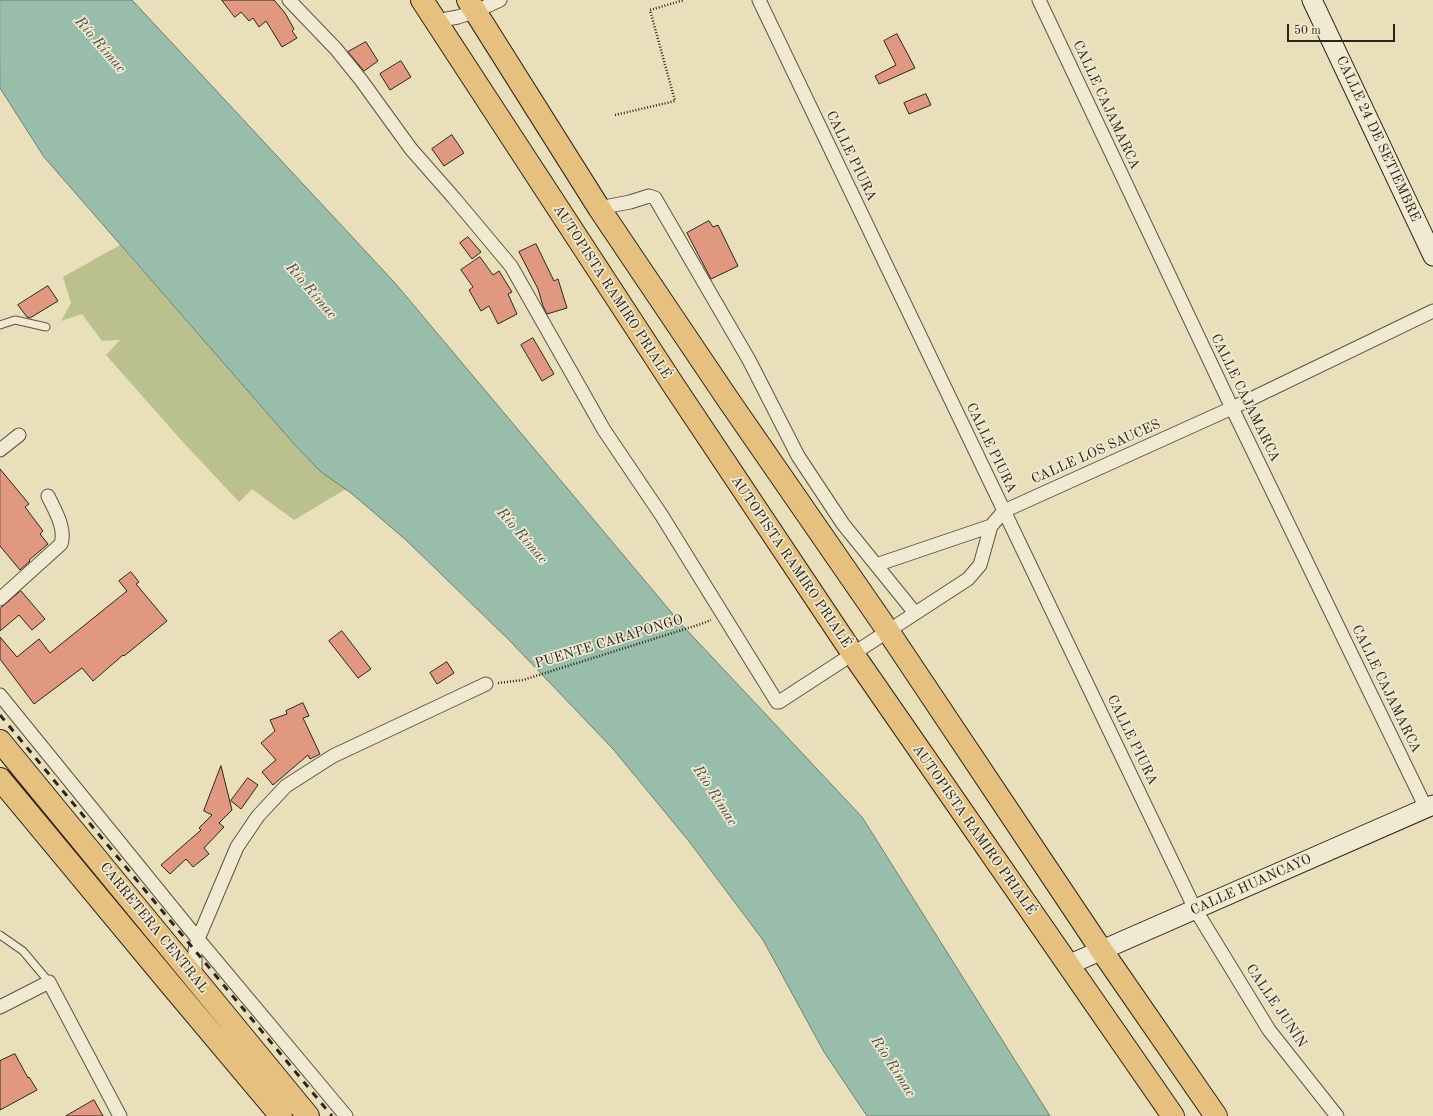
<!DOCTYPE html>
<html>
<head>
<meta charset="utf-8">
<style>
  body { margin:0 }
  #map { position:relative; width:1433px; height:1116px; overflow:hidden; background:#eadfbb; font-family:"Old Standard TT",serif }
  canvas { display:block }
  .scale { position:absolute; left:1287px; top:24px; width:108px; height:18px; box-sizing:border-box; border:2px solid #2f241b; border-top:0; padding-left:5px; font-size:12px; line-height:14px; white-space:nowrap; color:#2f241b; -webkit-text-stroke:3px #f1ead3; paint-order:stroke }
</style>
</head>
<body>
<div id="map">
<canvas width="1433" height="1116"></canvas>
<div class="scale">50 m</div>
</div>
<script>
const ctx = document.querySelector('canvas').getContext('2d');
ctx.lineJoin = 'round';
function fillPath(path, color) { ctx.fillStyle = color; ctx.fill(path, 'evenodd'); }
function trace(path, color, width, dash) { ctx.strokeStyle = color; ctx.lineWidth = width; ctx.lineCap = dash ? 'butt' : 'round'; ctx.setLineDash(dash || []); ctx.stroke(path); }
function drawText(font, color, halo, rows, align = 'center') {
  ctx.font = font + ' "Old Standard TT",serif'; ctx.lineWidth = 3.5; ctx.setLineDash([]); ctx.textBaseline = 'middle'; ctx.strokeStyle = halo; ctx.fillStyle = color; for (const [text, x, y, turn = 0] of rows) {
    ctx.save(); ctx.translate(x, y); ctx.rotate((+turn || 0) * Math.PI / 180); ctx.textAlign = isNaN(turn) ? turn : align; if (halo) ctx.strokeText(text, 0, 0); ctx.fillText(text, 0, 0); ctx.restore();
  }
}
const green = new Path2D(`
  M120 245 295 445 321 472 346 489 294 520 252 489 239 502 181 440 106 355 120 340 102 341 82 314 61 321 71 303 63 277Z`);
const water = new Path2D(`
  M0 0H132L395 283 682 625 862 817 1050 1116H867L824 1052 763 940 688 840 613 749 509 640 406 540 351 493 321 472 295 445 44 157 0 88Z`);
const building = new Path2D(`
  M222 0H274L285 13 294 29 292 31 297 38 282 47 266 21 259 27 253 18 249 21 241 12 235 17Z
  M897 34 915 68 879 84 875 76 896 65 884 41Z
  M366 42 378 61 364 71 348 52Z
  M401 61 411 77 390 90 380 74Z
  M926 94 931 105 909 114 904 103Z
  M452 135 464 153 444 166 432 149Z
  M709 221 713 227 718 225 738 266 711 279 687 233Z
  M468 237 481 252 472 259 460 243Z
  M536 244 554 281 558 279 567 308 547 314 543 306 538 289 519 252Z
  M480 257 493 275 499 271 512 292 508 294 517 314 498 324 489 306 481 311 469 290 473 287 461 270Z
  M48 286 58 301 30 318 27 317 18 305Z
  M533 338 554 374 542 381 521 345Z
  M0 469 29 504 25 507 43 531 40 534 48 544 29 560 30 561 20 570 0 546Z
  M131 572 139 582 136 584 167 621 124 656 123 655 93 681 82 668 34 704 0 659V637L17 657 39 639 50 653 127 591 119 581Z
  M21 591 45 619 32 630 19 615 0 631V609Z
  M342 631 371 669 358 678 329 641Z
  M447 662 454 673 437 684 430 673Z
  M303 703 309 716 303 718 320 754 310 759 308 755 273 785 262 772 276 760 261 743 275 731 270 720 287 714 286 711Z
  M221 766 232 810 219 823 224 827 204 848 209 854 193 867 186 859 170 874 161 865 201 830 199 828 212 815 204 811Z
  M248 778 258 785 241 809 231 801Z
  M15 1054 28 1078 29 1077 37 1090 0 1110V1061Z
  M94 1100 103 1116H66Z`);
const path = new Path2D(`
  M615 115 675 101 650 10 684 0
  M498 683 523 680 701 624 711 620`);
const lane = new Path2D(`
  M0 325 15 320 46 327
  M0 935 23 951 49 982`);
const street = new Path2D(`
  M289 0 336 49 361 80 411 149 454 198 511 266 604 430 662 516 777 702H779L968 579 980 565 991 526 1004 511 1232 408 1433 311
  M759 0 1195 909 1269 1030 1337 1116
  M1039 0 1232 408 1426 808
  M436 21 458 17 476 11 500 0
  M599 208 630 202 649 196 655 198 749 360 798 456 843 524 915 613
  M0 450 19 435
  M876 565 991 526
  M0 599 61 544C66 528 55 511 48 496
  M0 695 198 939 346 1116
  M195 978V950L198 939 237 847 258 816 286 786 333 756 486 684
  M0 1007 49 982 120 1116`);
const secondary = new Path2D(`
  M1312 0 1433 256
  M1068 965 1433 805`);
const highway = new Path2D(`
  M422 0 676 389 853 654 1173 1116
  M468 0 599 208 727 398 888 631 1102 951 1216 1116
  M0 741 308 1116
  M0 779 171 985 281 1116`);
const rail = new Path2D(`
  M0 715 332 1116`);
const streetNames = [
  ["CALLE CAJAMARCA",1106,105,65],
  ["CALLE 24 DE SETIEMBRE",1378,139,65],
  ["CALLE PIURA",851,156,64],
  ["AUTOPISTA RAMIRO PRIALÉ",612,292,57],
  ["CALLE CAJAMARCA",1245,398,64],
  ["CALLE PIURA",991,448,64],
  ["CALLE LOS SAUCES",1096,452,-24],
  ["AUTOPISTA RAMIRO PRIALÉ",791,562,56],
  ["PUENTE CARAPONGO",609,642,-17],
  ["CALLE CAJAMARCA",1386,689,64],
  ["CALLE PIURA",1132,740,64],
  ["AUTOPISTA RAMIRO PRIALÉ",974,830,55],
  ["CALLE HUANCAYO",1251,885,-24],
  ["CARRETERA CENTRAL",154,928,51],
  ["CALLE JUNÍN",1276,1006,56]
];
const waterNames = [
  ["Río Rímac",100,45,49],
  ["Río Rímac",311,291,49],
  ["Río Rímac",522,536,49],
  ["Río Rímac",715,796,57],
  ["Río Rímac",893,1067,57]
];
fillPath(green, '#bac18e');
fillPath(water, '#98bdab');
trace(water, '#6e8071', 1);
fillPath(building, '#e09880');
trace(building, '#2f241b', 1);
trace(lane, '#5e5343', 9);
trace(street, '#5e5343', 15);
trace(secondary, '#2f241b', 21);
trace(highway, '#2f241b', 24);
trace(path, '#2f241b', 2.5, [1, 2]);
trace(lane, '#f1ead3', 7);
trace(street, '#f1ead3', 13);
trace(secondary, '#f1ead3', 19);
trace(highway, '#e5c07e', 22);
trace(rail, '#2f241b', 3, [7, 7]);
drawText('14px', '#2f241b', '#f1ead3', streetNames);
drawText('italic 15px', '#4e5246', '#f1ead3', waterNames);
</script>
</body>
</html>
